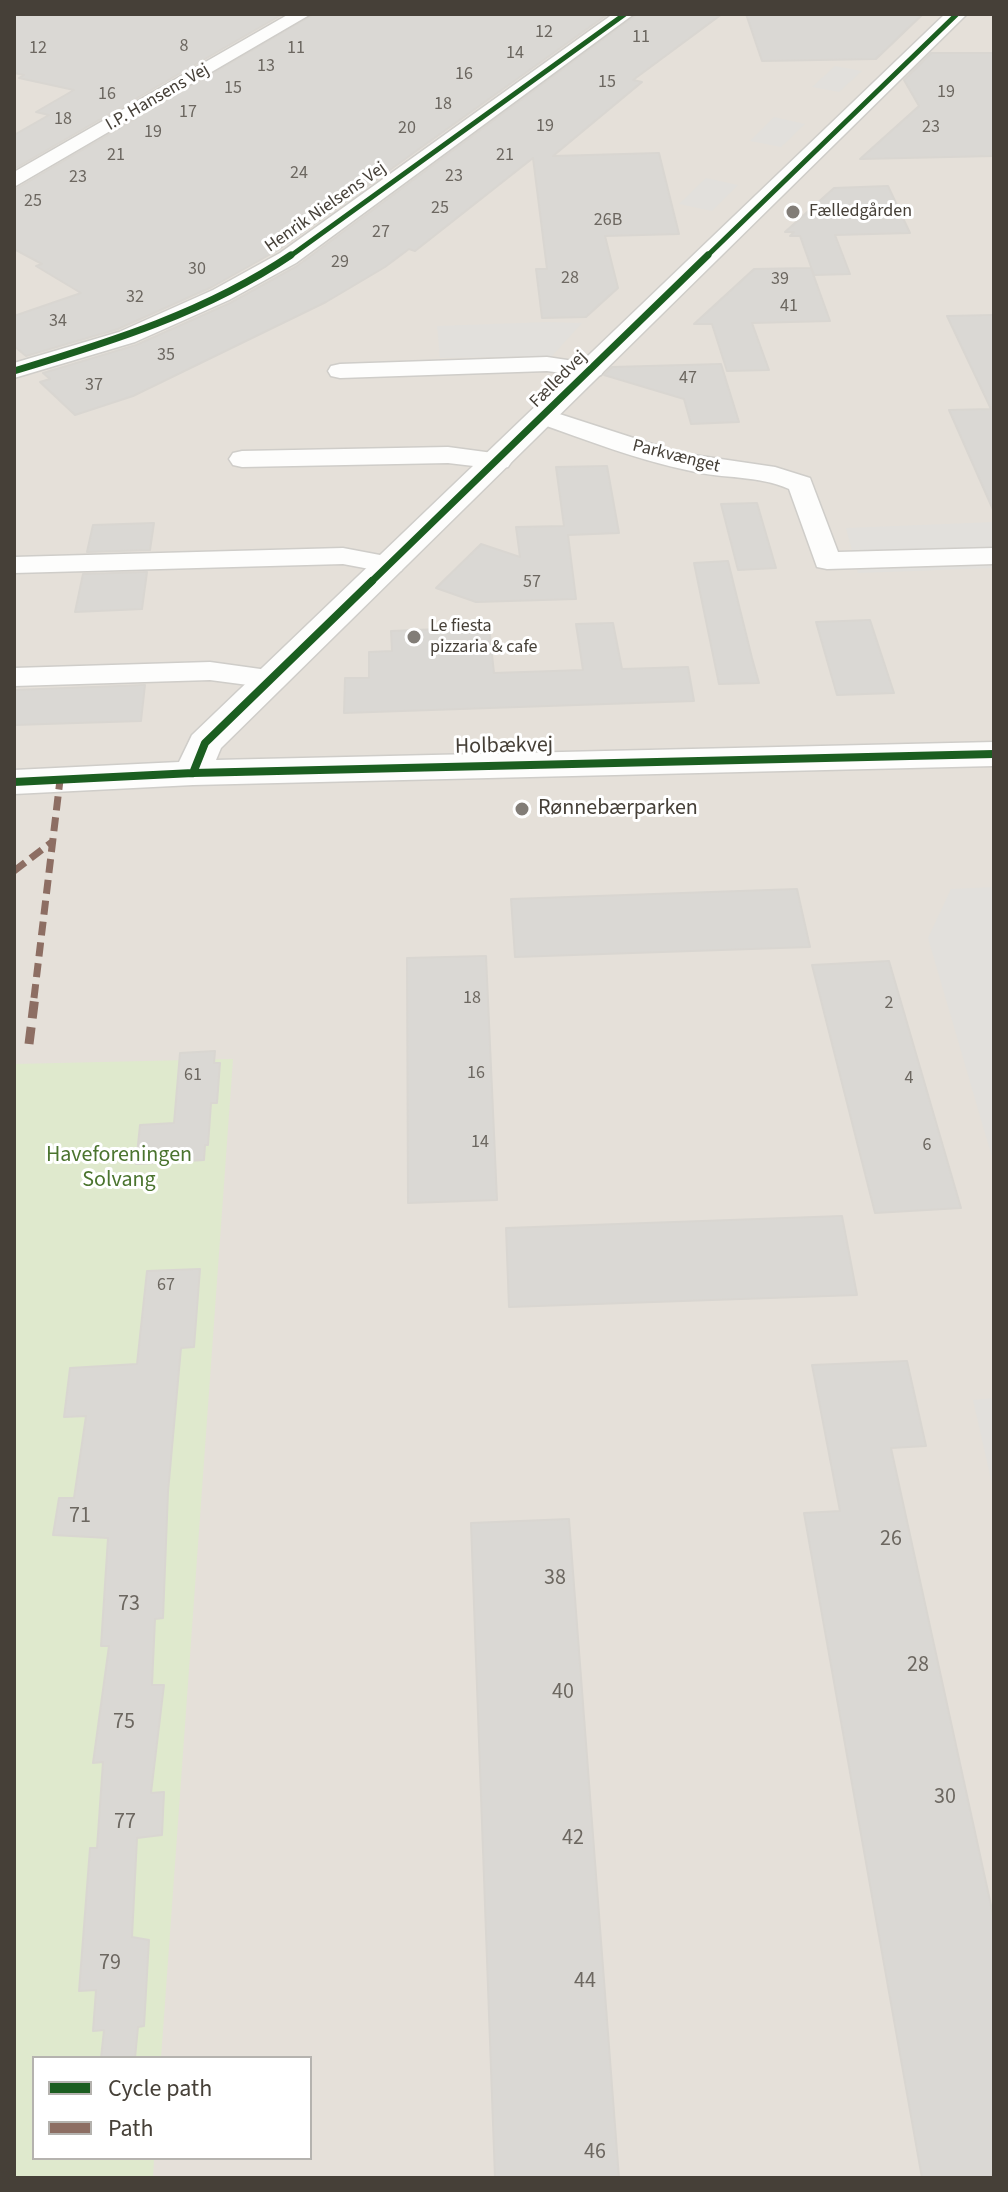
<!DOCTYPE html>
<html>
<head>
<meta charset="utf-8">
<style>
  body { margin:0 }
  #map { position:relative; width:1008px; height:2192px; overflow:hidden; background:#f1efeb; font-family:"Source Sans 3",sans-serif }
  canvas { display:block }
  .frame { position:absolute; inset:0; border:16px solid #464038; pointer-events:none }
  .legend { position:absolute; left:32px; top:2056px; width:280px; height:104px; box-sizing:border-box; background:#fff; border:2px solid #b5b3af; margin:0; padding:10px 14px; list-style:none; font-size:24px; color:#464038 }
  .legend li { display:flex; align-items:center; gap:16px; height:40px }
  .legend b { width:40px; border:2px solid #b5b3af }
</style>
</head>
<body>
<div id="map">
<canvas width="1008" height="2192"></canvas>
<div class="frame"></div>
<ul class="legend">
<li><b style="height:10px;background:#1b5e20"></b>Cycle path</li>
<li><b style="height:10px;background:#8d6e63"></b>Path</li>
</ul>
</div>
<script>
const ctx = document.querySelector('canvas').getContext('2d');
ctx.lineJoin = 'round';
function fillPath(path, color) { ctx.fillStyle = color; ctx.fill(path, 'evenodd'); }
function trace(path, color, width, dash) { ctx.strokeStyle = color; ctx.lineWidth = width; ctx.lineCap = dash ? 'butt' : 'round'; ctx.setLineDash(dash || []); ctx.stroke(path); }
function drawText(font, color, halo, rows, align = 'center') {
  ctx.font = font + ' "Source Sans 3",sans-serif'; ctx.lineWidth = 6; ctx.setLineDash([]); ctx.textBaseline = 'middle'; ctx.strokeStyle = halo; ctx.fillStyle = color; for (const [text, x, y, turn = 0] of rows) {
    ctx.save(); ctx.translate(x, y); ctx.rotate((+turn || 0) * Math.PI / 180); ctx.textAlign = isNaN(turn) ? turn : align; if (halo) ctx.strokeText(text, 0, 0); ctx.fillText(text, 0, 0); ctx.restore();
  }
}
const residential = new Path2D(`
  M14 14H994V2178H14ZM34 2058H310V2158H34Z`);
const green = new Path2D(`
  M233 1059 161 2058H34V2158H154L153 2178H14V1064Z`);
const parking = new Path2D(`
  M835 66 862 71 839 92 812 87Z
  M774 117 805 124 781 147 750 141Z
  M706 178 738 185 712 211 679 204Z
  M548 322 582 323 552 356 440 358 437 326Z
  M994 522V568L858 573 846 528Z
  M994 887V1164L928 938 951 889Z
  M994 1398V1493L973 1400Z`);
const building = new Path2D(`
  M14 14H283L14 169V135L49 115 36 112 74 90 19 78 24 75 14 73Z
  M314 14H608L278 250 212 287 118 329 26 356 14 346V316L81 293 36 266 42 264 14 249V190Z
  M637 14H722L633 80 642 82 553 156 659 153 679 234 605 236 618 288 586 317 542 318 536 269H547L533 158 415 251 409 249 385 267 326 302 133 396 75 415 40 382 50 379 43 373 136 345 230 303 297 266Z
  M746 14H923L876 59 762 61Z
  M931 53H994V156L860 159 919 106 904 80Z
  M888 186 910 233 835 235 850 274 814 275 800 236H790L794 232H785L834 188Z
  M811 268 830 321 752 323 769 370 727 371 712 324H694L754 269Z
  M994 315V512L949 410 991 409 947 316Z
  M721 364 739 422 691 424 684 399 604 375 612 367Z
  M607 466 619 533 568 535 576 599 476 602 436 588 481 544 520 557 516 527 564 526 556 467Z
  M757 503 776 568 738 570 721 504Z
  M154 523 150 550 87 552 93 525Z
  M728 561 752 658 759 683 719 684 694 563Z
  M147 572 142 609 75 612 83 574Z
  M870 620 894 693 837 695 816 622Z
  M613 623 622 669 688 667 694 701 344 713 345 678H369V652L392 651 391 631 489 627 494 673 583 670 576 624Z
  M145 685 141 721 14 725V690Z
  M797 889 810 947 515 957 511 899Z
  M486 956 497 1200 408 1203 407 958Z
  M889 961 961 1208 875 1213 812 965Z
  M215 1051 214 1063H220L217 1103H211L208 1145H205L204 1160 136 1164 140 1125 174 1123 180 1053Z
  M842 1216 857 1295 509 1307 506 1228Z
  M200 1269 194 1347 181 1348 168 1492 163 1618 155 1619 152 1685H164L151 1793 164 1792 162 1835 137 1838 132 1937 149 1940 144 2026 138 2027 135 2058H101L104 2030 93 2031 96 1990 79 1991 90 1848H97L103 1762 93 1763 109 1646H101L108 1538 53 1535 59 1498H74L86 1416 64 1417 70 1368 137 1364 147 1271Z
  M907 1361 926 1446 891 1448 994 1919V2178H922L804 1513 840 1511 812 1365Z
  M569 1519 619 2178H495L471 1523Z`);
const minor = new Path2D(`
  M289 14H311L14 187V172Z
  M613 14H634L296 263 229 300 135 342 14 378V363L119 332 213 290 280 253Z
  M547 357 601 365 604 370 601 375 592 377 547 371 340 378 331 376 328 371 331 366 340 364Z
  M544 409 680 453 775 467 810 478 838 552 994 548V564L827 569 817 567 789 489C758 475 723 479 691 471 637 460 587 440 535 422L531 417 535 412Z
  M448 447 508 455 512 461 508 467 499 469 448 463 242 467 233 465 229 459 233 453 242 451Z
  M343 548 401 559 405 565 401 571 391 573 343 564 14 573V557Z
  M210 662 282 672 286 679 282 686 271 688 210 680 14 686V668Z`);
const tertiary = new Path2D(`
  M945 14H967L221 748 216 760 994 742V766L193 785 14 794V770L179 762 192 735Z`);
const quietFar1 = new Path2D(`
  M14 871 52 842
  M34 998 60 780`);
const quiet = new Path2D(`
  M29 1044 35 996`);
const cyclewayFar2 = new Path2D(`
  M289 257 625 14
  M706 257 957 14`);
const cyclewayFar1 = new Path2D(`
  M14 371C110 342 207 312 291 255
  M370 583 708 255`);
const cycleway = new Path2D(`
  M193 773 205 743 372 581
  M14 782 193 773 994 754`);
const markers = [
  [793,212,8,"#827d77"],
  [414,637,8,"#827d77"],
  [522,809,8,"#827d77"]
];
const numberNames = [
  ["12",544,33],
  ["11",641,38],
  ["8",184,47],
  ["12",38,49],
  ["11",296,49],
  ["14",515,54],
  ["13",266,67],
  ["16",464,75],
  ["15",607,83],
  ["15",233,89],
  ["19",946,93],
  ["16",107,95],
  ["18",443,105],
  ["17",188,113],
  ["18",63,120],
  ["19",545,127],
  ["23",931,128],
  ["20",407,129],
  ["19",153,133],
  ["21",116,156],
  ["21",505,156],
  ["24",299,174],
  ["23",454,177],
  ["23",78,178],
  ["25",33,202],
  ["25",440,209],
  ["26B",608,221],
  ["27",381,233],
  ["29",340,263],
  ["30",197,270],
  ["28",570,279],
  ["39",780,280],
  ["32",135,298],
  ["41",789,307],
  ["34",58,322],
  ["35",166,356],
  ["47",688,379],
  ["37",94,386],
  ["57",532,583],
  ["18",472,999],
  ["2",889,1004],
  ["16",476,1074],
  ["61",193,1076],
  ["4",909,1079],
  ["14",480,1143],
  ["6",927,1146],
  ["67",166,1286]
];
const farStreetnames = [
  ["I.P. Hansens Vej",158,98,-30],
  ["Henrik Nielsens Vej",326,208,-35],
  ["Fælledvej",559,380,-45],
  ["Parkvænget",676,457,14]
];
const farPoinames = [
  ["Fælledgården",809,212],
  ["Le fiesta",430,627],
  ["pizzaria & cafe",430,648]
];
const streetNames = [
  ["Holbækvej",504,747,-1]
];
const poiNames = [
  ["Rønnebærparken",538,809]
];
const parkNames = [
  ["Haveforeningen",119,1156],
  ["Solvang",119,1181]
];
const nearNumbernames = [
  ["71",80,1517],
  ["26",891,1540],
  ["38",555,1579],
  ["73",129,1605],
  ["28",918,1666],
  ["40",563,1693],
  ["75",124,1723],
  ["30",945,1798],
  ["77",125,1823],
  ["42",573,1839],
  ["79",110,1964],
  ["44",585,1982],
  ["46",595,2153]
];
fillPath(residential, '#e5e0d9');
fillPath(green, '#dfe9cd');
fillPath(parking, '#e2e0dc');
fillPath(building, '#dad8d4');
trace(building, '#d9d6d1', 2);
trace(minor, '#cfcdc9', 3);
trace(tertiary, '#cfcdc9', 3);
fillPath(minor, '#fdfdfc');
fillPath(tertiary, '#fdfdfc');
trace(quietFar1, '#8d6e63', 7, [14, 7]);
trace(quiet, '#8d6e63', 9, [17, 9]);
trace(cyclewayFar2, '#1b5e20', 5);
trace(cyclewayFar1, '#1b5e20', 7);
trace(cycleway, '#1b5e20', 8);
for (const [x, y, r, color] of markers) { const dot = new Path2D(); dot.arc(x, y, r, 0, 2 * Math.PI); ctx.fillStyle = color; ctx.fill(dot); trace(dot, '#fff', 3); }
drawText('18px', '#6c6760', null, numberNames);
drawText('18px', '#464038', '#fff', farStreetnames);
drawText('18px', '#464038', '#fff', farPoinames, 'left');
drawText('22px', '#464038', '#fff', streetNames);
drawText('22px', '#464038', '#fff', poiNames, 'left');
drawText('22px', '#4b742f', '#fff', parkNames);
drawText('22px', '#6c6760', null, nearNumbernames);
</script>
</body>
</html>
